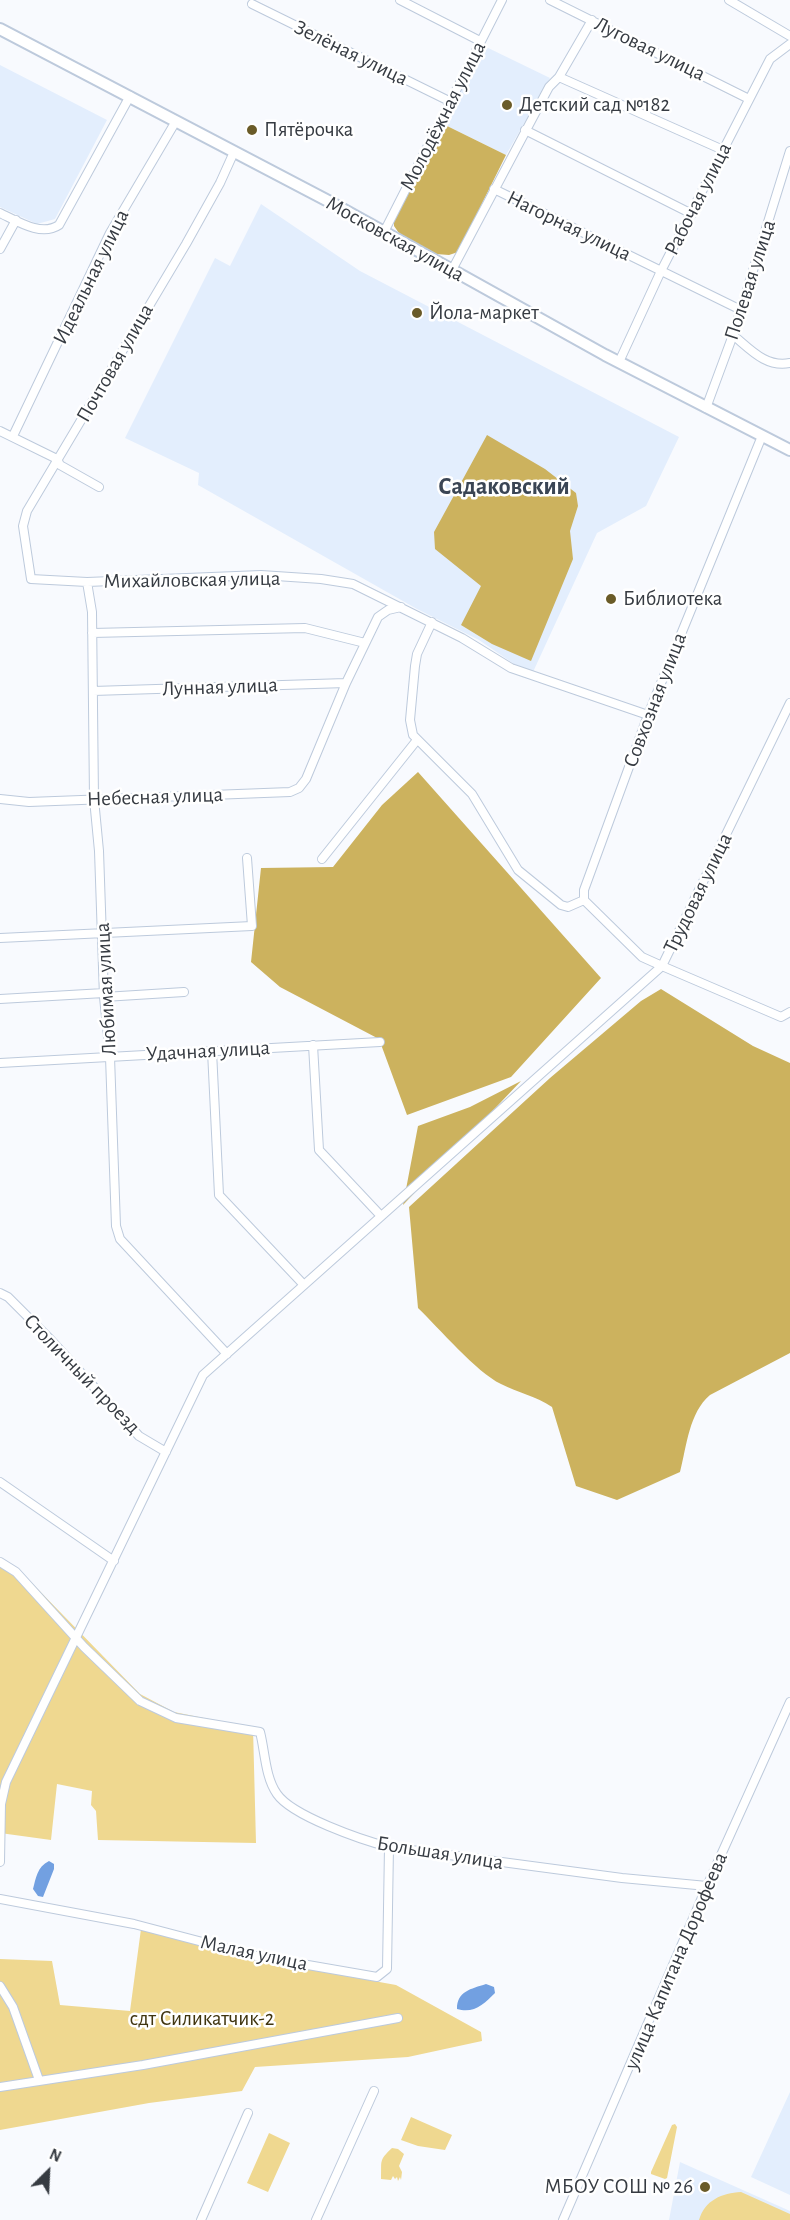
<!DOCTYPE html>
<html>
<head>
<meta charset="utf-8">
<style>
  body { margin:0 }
  #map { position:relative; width:790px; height:2220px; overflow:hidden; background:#f8fafe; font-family:"Alegreya Sans",sans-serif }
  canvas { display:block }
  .north { position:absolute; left:18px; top:2142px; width:60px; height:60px; -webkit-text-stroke:4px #fff; paint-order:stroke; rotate:24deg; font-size:16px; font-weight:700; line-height:24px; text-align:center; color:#363b42 }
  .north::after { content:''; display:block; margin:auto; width:21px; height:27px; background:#363b42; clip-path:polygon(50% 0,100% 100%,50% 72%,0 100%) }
</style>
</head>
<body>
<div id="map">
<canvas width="790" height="2220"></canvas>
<div class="north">N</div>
</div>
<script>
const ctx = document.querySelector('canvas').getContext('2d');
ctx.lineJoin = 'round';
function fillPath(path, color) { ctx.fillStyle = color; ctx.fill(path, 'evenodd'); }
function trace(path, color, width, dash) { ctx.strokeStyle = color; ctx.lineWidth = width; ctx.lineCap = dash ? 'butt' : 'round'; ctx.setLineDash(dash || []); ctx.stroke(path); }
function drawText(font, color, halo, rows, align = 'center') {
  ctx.font = font + ' "Alegreya Sans",sans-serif'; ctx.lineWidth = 5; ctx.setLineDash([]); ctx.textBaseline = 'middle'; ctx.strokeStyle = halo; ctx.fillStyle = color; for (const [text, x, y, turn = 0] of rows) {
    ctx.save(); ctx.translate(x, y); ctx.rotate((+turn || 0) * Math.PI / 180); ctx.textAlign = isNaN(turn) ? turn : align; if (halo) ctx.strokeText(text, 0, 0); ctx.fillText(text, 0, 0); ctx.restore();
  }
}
const built = new Path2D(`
  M482 45 550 78 506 155 441 123Z
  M0 65 107 120 55 219 37 224 0 207Z
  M261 204 360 271 679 437 646 506 597 533 533 672 514 664 479 640 417 609 198 485 199 473 125 438 215 258 230 266Z
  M790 2092V2195L751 2177Z
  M680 2162 790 2211V2220H669Z`);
const green = new Path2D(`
  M0 1559 24 1575 140 1694 174 1712 253 1728 256 1843 98 1840 96 1811 91 1805 92 1791 57 1784 51 1840 0 1833Z
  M141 1929 263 1961 396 1985 481 2032 482 2041 408 2057 255 2067 242 2091 149 2103 0 2130V1959L52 1961 60 2005 130 2011Z
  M411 2117 452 2135 445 2150 418 2146 401 2140Z
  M675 2124 677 2127 667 2178 665 2179 651 2174V2172L672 2125Z
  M269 2133 290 2143 268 2192 247 2183Z
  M392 2148 398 2149 404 2154 399 2166 402 2172 401 2180 400 2177 398 2181 397 2177 395 2179 393 2176 391 2180 381 2179C382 2161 378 2161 392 2148Z
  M741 2192 790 2214V2220H699C705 2200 722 2193 741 2192Z`);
const forest = new Path2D(`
  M441 123 506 155 458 252 449 255 436 254 401 236 394 226V217Z
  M487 435 545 469 576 493 578 506 570 531 573 559 531 661 492 644 461 625 481 586 435 549 434 532Z
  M418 772 601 978 511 1077 407 1115 379 1039 280 987 251 962 261 868 333 867 382 805Z
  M661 989 753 1046 790 1063V1353L710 1395C689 1413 687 1445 680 1472L617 1500 576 1486 552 1407C536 1396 518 1393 501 1384 476 1372 439 1328 418 1308L409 1207 550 1078 641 1001Z
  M521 1081 403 1205 418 1126 470 1107Z`);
const water = new Path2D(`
  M49 1861 54 1864V1869L43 1897 38 1896 33 1889C36 1878 37 1867 49 1861Z
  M486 1984 494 1987 495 1993C484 2004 474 2014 457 2009 457 1991 471 1989 486 1984Z`);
const street = new Path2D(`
  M400 0 480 41
  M550 0 749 99
  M729 0 790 36
  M252 4 449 101
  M559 77 723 150
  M525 130 692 214
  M234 152 220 183 186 244 27 511 23 526 31 579 87 582 261 575 321 579 353 584 462 638 511 668 648 715
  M494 189 741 310
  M0 213C17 221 41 237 59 225L130 96
  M384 232 502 0
  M0 249 16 220
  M452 270 549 87 559 77 592 20
  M733 335C750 349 766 368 790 363
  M619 362 661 271 770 59 790 44
  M706 408 733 335 790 151
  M0 431 57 459 60 465 99 487
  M13 436 110 233 176 121
  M87 582 92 612 94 799 99 851 104 997 110 1057 116 1226 120 1239 227 1354
  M432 622 417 654 415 666 410 720 413 735 472 794 518 870 561 905 568 907 584 900
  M92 633 305 628 365 643
  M93 691 346 683
  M790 703 662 966 781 1017 790 1012
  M0 799 29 802 290 792 299 788 306 779 346 683 378 617 388 610 401 607
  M322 859 417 740
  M584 900V890L648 715 762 436
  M0 938 252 926 247 858
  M104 997 184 992
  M0 999 104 993
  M313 1045 319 1150 381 1216
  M212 1051 219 1195 304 1285
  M0 1063 380 1042
  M0 1293 8 1297 49 1338 139 1436 166 1452
  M0 1482 114 1561
  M0 1562 16 1572 84 1647 140 1701 176 1718 260 1732C265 1751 265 1777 277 1794 292 1816 362 1840 389 1847L622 1878 707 1886
  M0 1862 1 1804 6 1782 203 1375 662 966 642 957 584 900
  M0 1899 134 1924 256 1956 377 1977 387 1969 389 1847
  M0 1986 13 2007 39 2080
  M0 2087 143 2065 398 2018
  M201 2220 248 2113
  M316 2220 374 2091
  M563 2220 707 1886 790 1702`);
const secondary = new Path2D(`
  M0 29 332 203 605 355 790 450`);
const markers = [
  [507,105,6,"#6a5b28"],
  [252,130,6,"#6a5b28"],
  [417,313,6,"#6a5b28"],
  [611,599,6,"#6a5b28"],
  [705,2187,6,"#6a5b28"]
];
const streetNames = [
  ["Луговая улица",650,49,26],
  ["Зелёная улица",351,53,26],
  ["Молодёжная улица",443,116,-63],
  ["Рабочая улица",698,199,-63],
  ["Нагорная улица",569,226,26],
  ["Московская улица",395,239,29],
  ["Идеальная улица",91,277,-64],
  ["Полевая улица",750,280,-72],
  ["Почтовая улица",115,363,-60],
  ["Михайловская улица",192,580,-1],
  ["Лунная улица",220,687,-2],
  ["Совхозная улица",655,700,-69],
  ["Небесная улица",155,797,-2],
  ["Трудовая улица",698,893,-64],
  ["Любимая улица",106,989,-93],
  ["Удачная улица",208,1051,-3],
  ["Столичный проезд",82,1374,46],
  ["Большая улица",440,1853,9],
  ["Малая улица",254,1953,12],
  ["улица Капитана Дорофеева",676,1961,-67]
];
const poiNames = [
  ["Детский сад №182",519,105],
  ["Пятёрочка",264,130],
  ["Йола-маркет",429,313],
  ["Библиотека",623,599],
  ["МБОУ СОШ № 26",693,2187,"right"]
];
const parkNames = [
  ["сдт Силикатчик-2",202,2019]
];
const quarterNames = [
  ["Садаковский",504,487]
];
fillPath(built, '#e3eefd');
fillPath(green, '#efd890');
fillPath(forest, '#ccb25e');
fillPath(water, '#72a0e1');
trace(street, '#bdcadc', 10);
trace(secondary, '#bdcadc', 14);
trace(street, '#fff', 8);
trace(secondary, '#fff', 10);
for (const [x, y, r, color] of markers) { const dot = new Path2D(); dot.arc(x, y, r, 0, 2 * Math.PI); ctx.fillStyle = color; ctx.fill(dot); trace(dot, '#fff', 2); }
drawText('21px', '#363b42', '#fff', streetNames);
drawText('21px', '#363b42', '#fff', poiNames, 'left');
drawText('21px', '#403510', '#fff', parkNames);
drawText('bold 24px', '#3a4554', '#fff', quarterNames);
</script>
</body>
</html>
